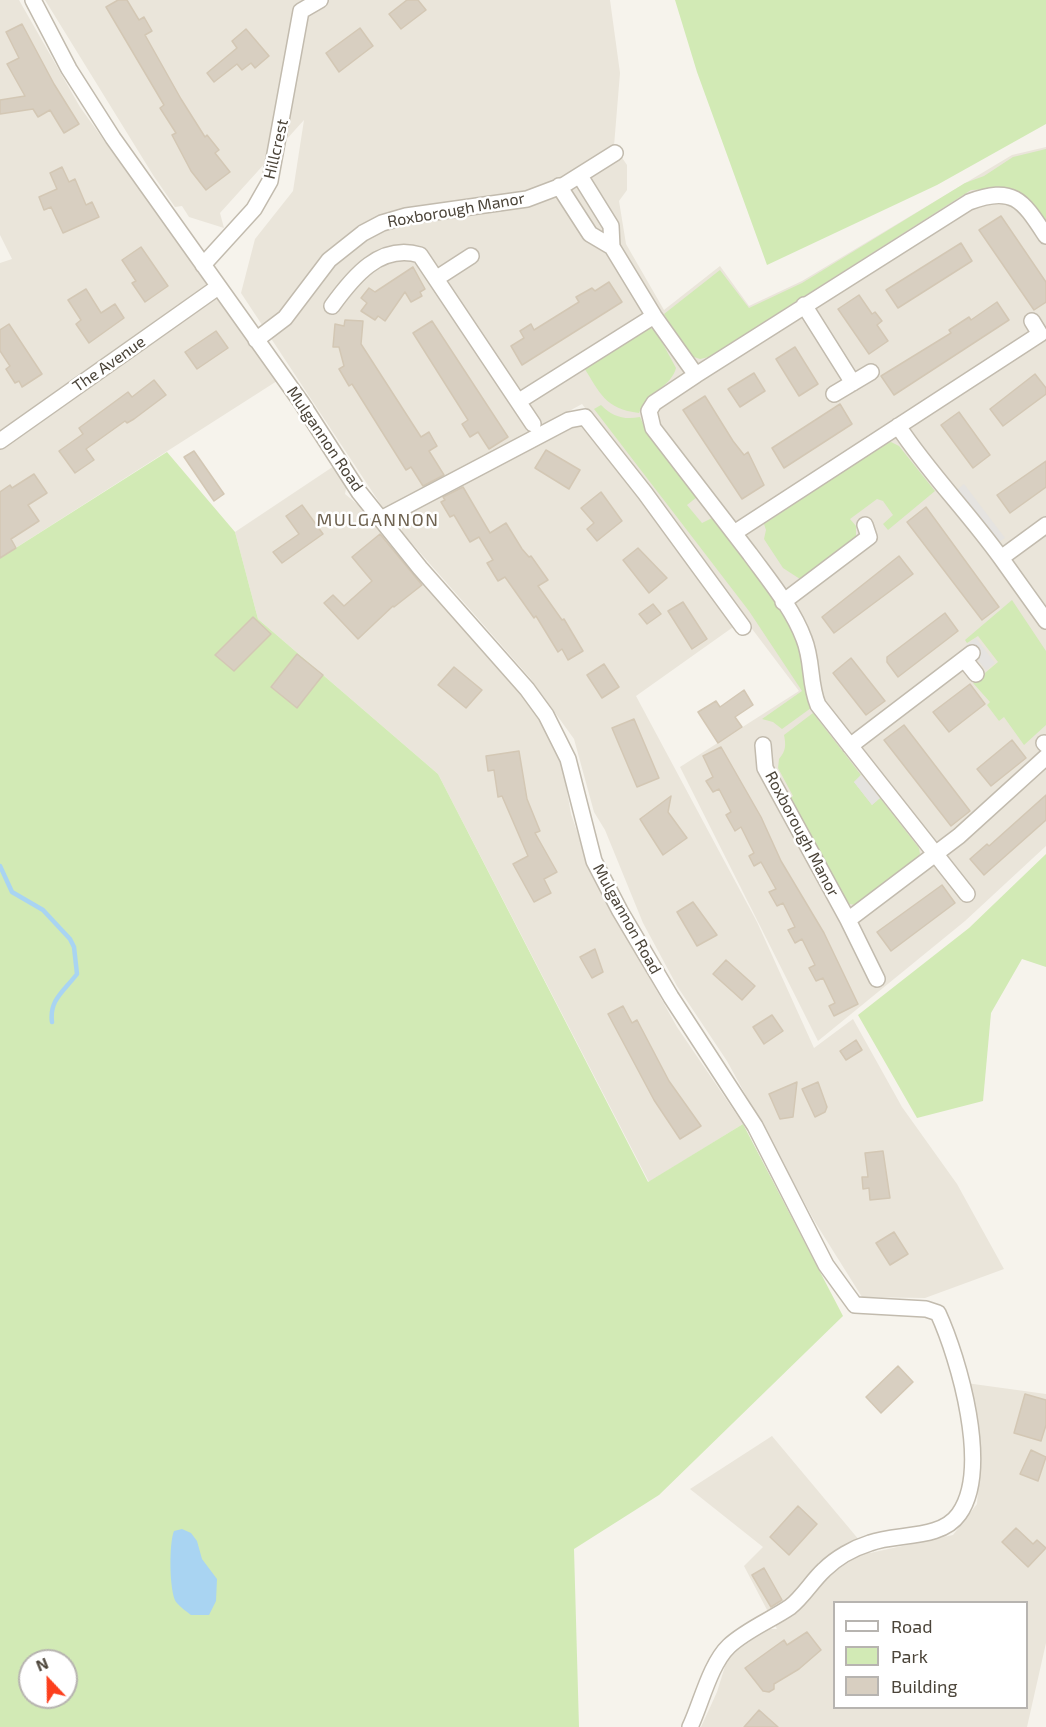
<!DOCTYPE html>
<html>
<head>
<meta charset="utf-8">
<style>
  body { margin:0 }
  #map { position:relative; width:1046px; height:1727px; overflow:hidden; background:#f6f3ec; font-family:"Exo 2",sans-serif }
  canvas { display:block }
  .legend { position:absolute; left:833px; top:1601px; width:195px; height:108px; box-sizing:border-box; background:#fff; border:2px solid #b7b4b0; margin:0; padding:8px 10px; list-style:none; font-size:18px; color:#4b4439 }
  .legend li { display:flex; align-items:center; gap:12px; height:30px }
  .legend b { width:30px; border:2px solid #b7b4b0 }
  .north { position:absolute; left:18px; top:1649px; width:60px; height:60px; box-sizing:border-box; background:#fff; border:2px solid #b7b4b0; border-radius:50%; rotate:338deg; font-size:16px; font-weight:700; line-height:24px; text-align:center; color:#4b4439 }
  .north::after { content:''; display:block; margin:auto; width:21px; height:27px; background:#fc3f1d; clip-path:polygon(50% 0,100% 100%,50% 72%,0 100%) }
</style>
</head>
<body>
<div id="map">
<canvas width="1046" height="1727"></canvas>
<ul class="legend">
<li><b style="height:8px;background:#fff"></b>Road</li>
<li><b style="height:16px;background:#d2eab5"></b>Park</li>
<li><b style="height:16px;background:#d8cfc1"></b>Building</li>
</ul>
<div class="north">N</div>
</div>
<script>
const ctx = document.querySelector('canvas').getContext('2d');
ctx.lineJoin = 'round';
function fillPath(path, color) { ctx.fillStyle = color; ctx.fill(path, 'evenodd'); }
function trace(path, color, width, dash) { ctx.strokeStyle = color; ctx.lineWidth = width; ctx.lineCap = dash ? 'butt' : 'round'; ctx.setLineDash(dash || []); ctx.stroke(path); }
function drawText(font, color, halo, rows, align = 'center') {
  ctx.font = font + ' "Exo 2",sans-serif'; ctx.lineWidth = 5; ctx.setLineDash([]); ctx.textBaseline = 'middle'; ctx.strokeStyle = halo; ctx.fillStyle = color; for (const [text, x, y, turn = 0] of rows) {
    ctx.save(); ctx.translate(x, y); ctx.rotate((+turn || 0) * Math.PI / 180); ctx.textAlign = isNaN(turn) ? turn : align; if (halo) ctx.strokeText(text, 0, 0); ctx.fillText(text, 0, 0); ctx.restore();
  }
}
const residential = new Path2D(`
  M0 0H19L80 107 277 381 0 558V263L12 259 0 235Z
  M45 0H610L620 73 614 146 627 165V190L619 201 626 244 664 310 720 266 749 306 802 281 1012 155 1046 147V846L965 921 818 1041 680 767 799 691 582 404 388 510 383 508 241 293 255 239 293 191 304 120 220 213 224 228 189 217 182 206 175 207 153 175Z
  M582 423 736 625 636 696 757 922 814 1048 853 1019 902 1107 957 1184 1004 1269 925 1298 862 1297 815 1222 727 1061 677 986 643 923 605 830 594 812 574 739 530 678 402 532 401 516Z
  M334 466 347 483 345 494 368 513 519 691 545 728 563 768 571 814 592 875 677 1027 743 1124 649 1182 438 774 258 619 235 532Z
  M966 1383 1046 1394V1643L1027 1727H701L717 1692 726 1663 733 1653 767 1629H777L744 1566 763 1547 690 1489 772 1436 870 1553 953 1535 977 1504 980 1458ZM834 1602H1026V1708H834Z`);
const green = new Path2D(`
  M675 0H1046V124L937 185 767 265 697 72Z
  M1046 149V225L991 189 971 190 709 357 700 359 688 355 664 314 720 270 749 308 802 283 965 183 984 176 1013 157Z
  M651 328 657 333 676 368C671 387 649 391 639 413 605 409 600 393 583 366L644 329Z
  M601 405C613 417 624 420 640 417L646 430 696 495 697 497 687 505 702 523 714 517C743 557 780 598 798 645 806 665 804 687 811 708L782 729 773 722 762 719 802 691 749 611 594 409Z
  M891 442 899 446 935 491 888 530 883 524 893 515 883 501 877 499 850 519 856 526V538L803 581 783 568 764 539 766 530 764 524 883 445Z
  M167 452 235 532 258 619 438 774 648 1182 743 1124 843 1316 659 1495 574 1549 579 1727H0V558ZM30 1661H66V1697H30Z
  M1012 600 1046 651V725L1024 745 1004 717 999 721 987 705 990 702 973 683 998 662 978 636 967 643 965 640Z
  M813 713 861 775 854 782 872 805 880 798 919 848 920 854 916 859 856 905 849 904 844 898 789 799 793 796 778 768 779 759C786 751 786 745 784 735Z
  M1046 854V967L1022 959 991 1013 983 1101 917 1118 858 1015 969 928Z`);
const parking = new Path2D(`
  M964 484 1005 538 997 543 956 491Z
  M976 638 995 663 986 670 966 645Z
  M861 775 880 798 872 805 854 782Z`);
const water = new Path2D(`
  M182 1529 191 1533 197 1541 202 1559 217 1579 216 1601 209 1615H191C186 1611 180 1607 176 1602 169 1591 169 1542 174 1531Z`);
const stream = new Path2D(`
  M0 866 12 892 43 910 70 939 74 947 77 974C64 991 49 1000 52 1022`);
const building = new Path2D(`
  M118 0H127L139 20 144 17 152 31 145 35 181 99 205 137 207 135 219 150 215 153 230 172 206 190 191 171 172 135 176 133 160 108 164 105 106 7Z
  M407 0H418L426 10 401 29 389 14Z
  M22 24 54 84 79 124 64 133 50 110 38 117 33 109 0 114V100L25 96 7 64 19 58 6 32Z
  M360 28 373 46 339 72 326 53Z
  M246 29 269 56 255 68 251 63 242 70 237 64 214 82 207 73 237 48 232 41Z
  M62 167 69 182 75 179 86 205 92 202 99 217 63 233 51 207 44 210 39 197 57 189 50 173Z
  M1001 216 1046 282V302L1034 310 979 230Z
  M961 243 972 261 898 308 886 290Z
  M141 247 168 286 145 302 132 283 136 281 122 260Z
  M413 267 425 289 420 292 422 296 411 302 405 292 385 321 378 316 375 320 361 311 367 303 361 298 369 288 375 292Z
  M609 282 622 302 522 365 511 346 524 338 520 331 531 324 534 330 579 302 576 297 592 288 595 291Z
  M86 289 101 313 115 304 124 318 89 343 76 324 81 320 68 300Z
  M859 295 872 314 875 312 882 321 877 325 888 341 869 354 838 309Z
  M997 302 1009 320 894 395 881 376 951 333 949 330 969 317 971 320Z
  M345 320 363 321 361 344 421 437 429 432 437 446 429 451 444 475 423 486 411 467 406 470 352 384 349 386 339 369 344 366 339 347H333L335 324 344 326Z
  M432 321 508 437 489 449 478 432 470 437 462 424 468 420 413 333Z
  M9 324 42 374 22 387 19 381 15 383 6 369 10 366 0 351V330Z
  M216 331 228 348 197 369 185 352Z
  M795 347 818 384 799 396 776 359Z
  M754 373 765 391 740 407 728 389Z
  M1035 374 1046 388V394L1003 426 990 409Z
  M154 380 166 395 134 419 127 423 125 421 86 449 94 460 75 473 59 451 83 434 79 428 128 392 132 397Z
  M705 396 733 441 744 455 748 452 764 485 742 499 683 410Z
  M840 404 852 424 784 468 772 448Z
  M959 412 990 455 973 468 941 425Z
  M546 450 580 470 569 489 535 468Z
  M194 451 224 494 214 501 184 457Z
  M1046 461V487L1010 513 997 495Z
  M34 474 47 493 28 505 39 521 11 539 16 548 0 558V492L10 485 12 488Z
  M463 487 490 533 506 523 522 549 529 557 531 556 548 580 538 586 562 620 564 619 583 651 568 660 562 649 558 652 536 616 534 618 505 577 498 581 487 563 493 560 479 537 470 542 454 515 450 517 441 502 445 500 443 497Z
  M601 492 622 521 597 541 587 529 594 523 581 508Z
  M302 505 323 534 282 563 273 552 299 534 286 516Z
  M926 507 999 607 982 620 907 522Z
  M380 534 422 585 394 607 393 606 358 639 324 603 333 595 344 606 372 581 352 557Z
  M638 548 667 578 649 593 623 560Z
  M899 556 913 574 834 633 822 617Z
  M683 602 707 639 692 649 668 611Z
  M653 604 661 614 647 624 639 614Z
  M945 613 958 631 898 677 887 662V657Z
  M253 617 271 634 234 671 215 655Z
  M297 654 323 675 297 708 271 687Z
  M851 658 885 701 866 715 833 673Z
  M604 664 619 687 602 698 587 675Z
  M454 667 482 690 466 708 438 685Z
  M970 684 985 704 949 732 933 712Z
  M744 690 753 705 735 717 742 727 718 743 698 712 716 701 720 707Z
  M634 719 659 778 637 787 612 728Z
  M904 725 970 811 951 826 884 740Z
  M1012 740 1026 758 991 786 977 769Z
  M721 747 761 817 781 861 824 933 858 1004 834 1016 829 1006 835 1003 823 978 816 981 809 968 815 965 802 939 795 943 788 930 795 927 783 903 777 906 769 892 776 889 761 862 754 866 749 856 754 853 741 827 735 831 726 815 731 812 719 789 713 792 706 781 713 777 703 756Z
  M519 751 527 799 540 831 535 833 557 872 544 879 551 893 534 902 513 864 528 856 502 796 498 797 494 770 488 771 486 756Z
  M1046 795V820L984 875 970 859 987 844 989 846Z
  M671 796 668 812 687 838 663 855 640 819Z
  M942 885 955 903 891 951 877 932Z
  M693 902 717 935 697 946 677 912Z
  M595 949 603 972 592 978 580 957Z
  M726 960 755 986 742 1000 713 974Z
  M623 1006 632 1023 637 1020 669 1081 701 1126 680 1139 654 1100 608 1014Z
  M772 1015 783 1031 764 1044 753 1027Z
  M856 1040 862 1050 846 1060 840 1051Z
  M797 1082 793 1117 780 1119 769 1094Z
  M818 1082 827 1107 825 1112 815 1117 802 1089Z
  M883 1151 890 1198 870 1200 869 1188 863 1189 862 1177H868L865 1153Z
  M894 1232 908 1254 890 1265 876 1243Z
  M898 1366 913 1382 881 1413 866 1397Z
  M1025 1394 1046 1400V1425L1041 1441 1014 1433Z
  M1031 1450 1046 1457 1038 1481 1020 1474Z
  M798 1506 817 1524 789 1555 770 1537Z
  M1016 1528 1033 1544 1037 1540 1046 1548 1028 1567 1002 1542Z
  M764 1568 782 1600 771 1607 752 1575Z
  M807 1632 821 1650 799 1669 774 1684V1689L769 1692 763 1691 745 1668 784 1640 787 1645Z
  M759 1710 778 1727H744Z`);
const minor = new Path2D(`
  M33 0 69 69 113 138 301 402 359 492 420 568 527 689 546 715 568 759 594 861 620 911 671 997 755 1126 826 1265 855 1305 926 1309 938 1313C959 1359 991 1469 959 1514 941 1540 897 1533 870 1543 854 1548 836 1558 824 1570 812 1581 803 1597 790 1607 771 1620 746 1630 729 1646 710 1664 701 1704 690 1727
  M580 176 611 226 612 247
  M559 186 590 234 612 247 654 316 696 375 969 202C1014 185 1023 201 1046 236
  M203 265 254 209 270 181 301 11 320 0
  M437 278 471 256
  M804 305 853 383
  M332 306C353 277 380 243 420 255L533 424
  M256 340 285 318 329 260 363 233 382 223 406 216 527 199 564 185 615 153
  M696 375 654 403 649 411 653 428C685 470 718 512 750 554 769 580 793 609 804 639 813 661 809 684 818 705L967 894
  M834 394 871 372
  M519 401 654 316
  M898 426C929 473 968 512 1001 558L1046 525
  M0 441 218 287
  M381 519 569 420 585 417 645 493 743 627
  M734 533 1040 334 1032 321
  M1001 558 1046 621
  M783 602 869 537 865 525
  M964 659 976 674
  M1044 743 1046 745
  M763 745 765 768 848 920 877 979
  M850 746 972 653
  M848 920 959 836 1046 757`);
const streetNames = [
  ["Hillcrest",276,149,-77],
  ["Roxborough Manor",456,210,-10],
  ["The Avenue",109,364,-35],
  ["Mulgannon Road",325,439,56],
  ["Roxborough Manor",802,834,62],
  ["Mulgannon Road",627,919,61]
];
const neighbourhoodNames = [
  ["MULGANNON",378,520]
];
fillPath(residential, '#eae5da');
fillPath(green, '#d2eab5');
fillPath(parking, '#e5e3e0');
fillPath(water, '#a9d4f2');
trace(stream, '#a9d4f2', 4.5);
fillPath(building, '#d8cfc1');
trace(building, '#d3c7b4', 1.5);
trace(minor, '#c2bbae', 18);
trace(minor, '#fff', 15);
drawText('16px', '#4b4439', '#fff', streetNames);
ctx.letterSpacing = '1.5px';
drawText('18px', '#6e6250', '#fff', neighbourhoodNames);
ctx.letterSpacing = '0px';
</script>
</body>
</html>
